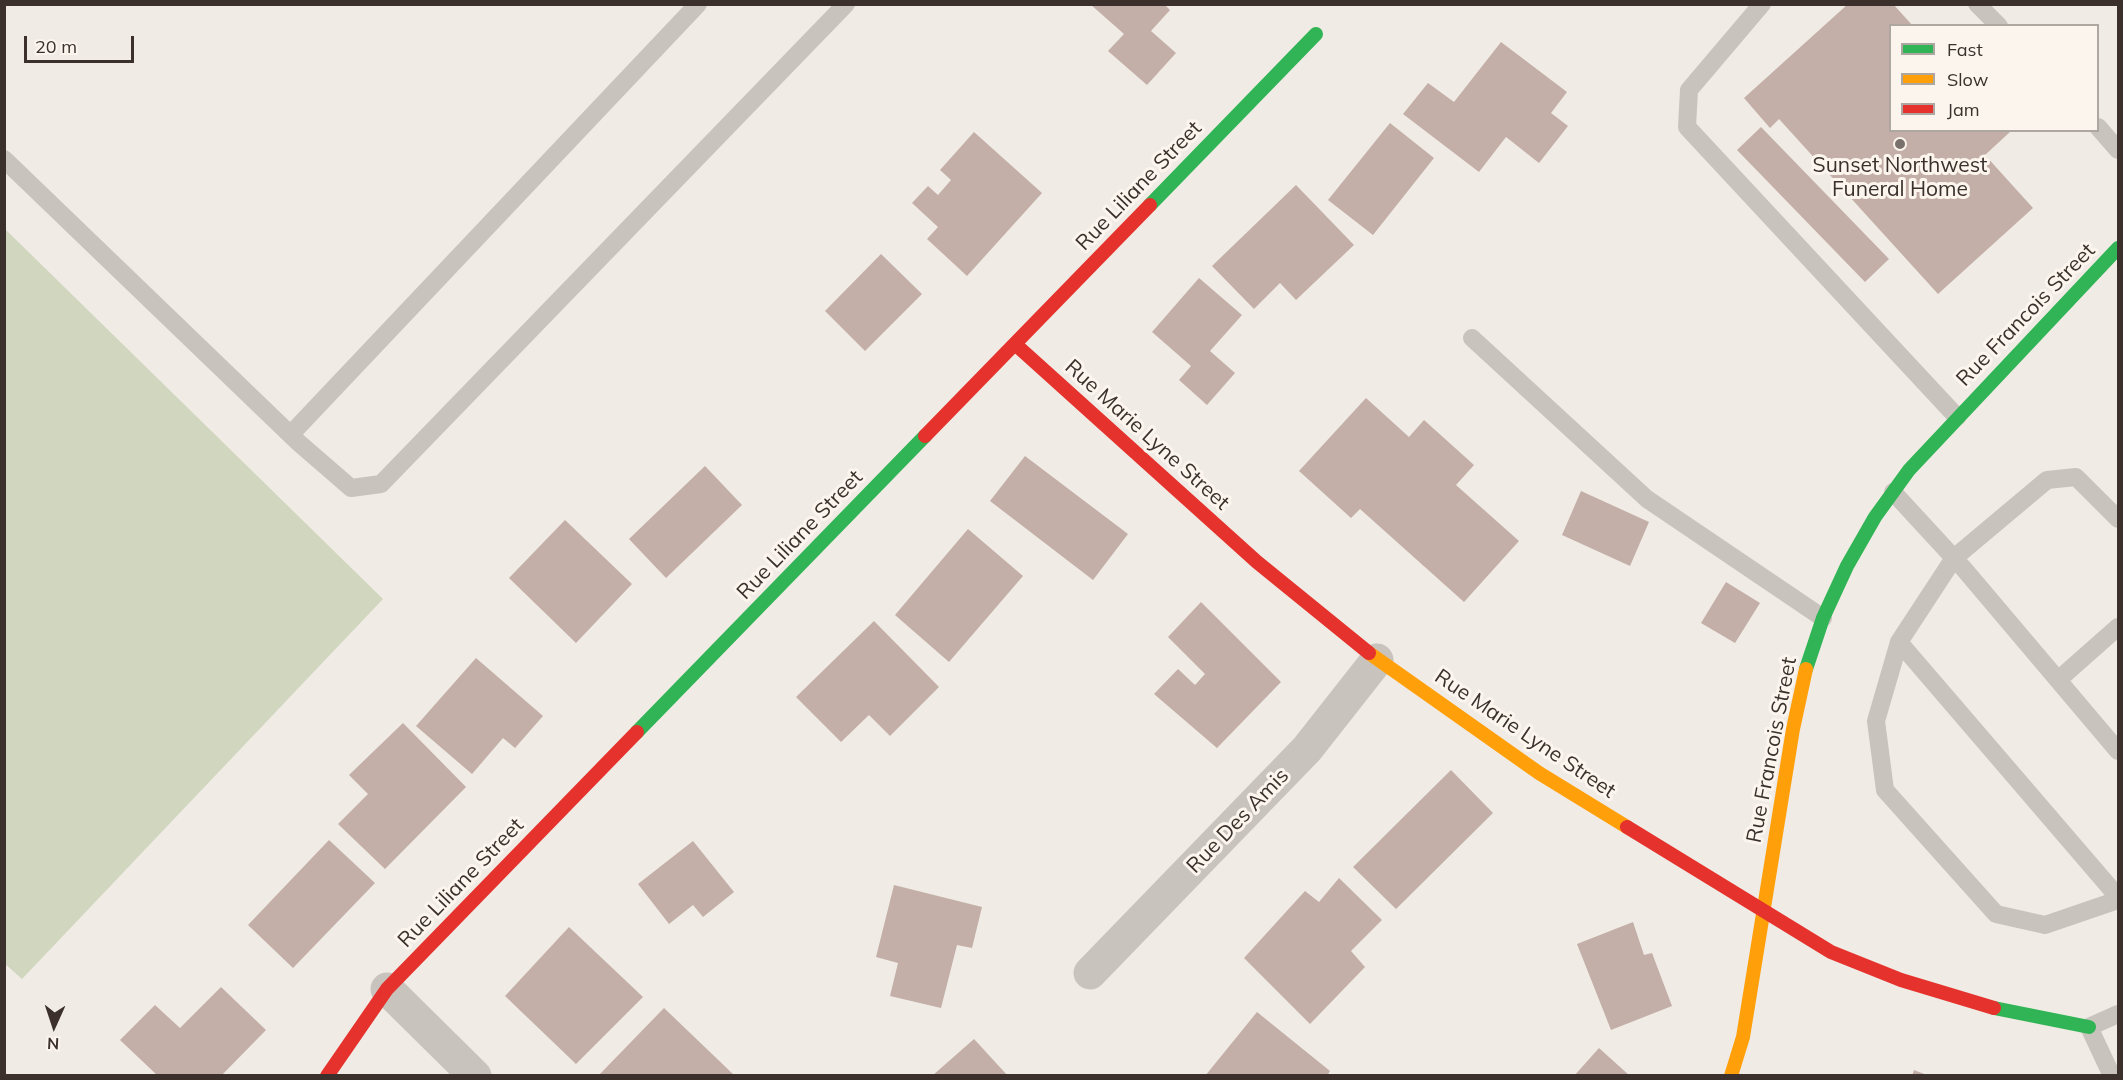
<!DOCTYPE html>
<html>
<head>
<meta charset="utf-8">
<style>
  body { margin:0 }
  #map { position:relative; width:2123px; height:1080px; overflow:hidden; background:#f0ebe5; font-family:Mulish,sans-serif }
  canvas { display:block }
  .frame { position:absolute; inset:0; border:6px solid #3b302b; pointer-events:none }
  .legend { position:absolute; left:1889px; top:24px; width:210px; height:108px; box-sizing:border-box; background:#fbf5ee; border:2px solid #aea6a0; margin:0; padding:8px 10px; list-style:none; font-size:18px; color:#3b302b }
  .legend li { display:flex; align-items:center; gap:12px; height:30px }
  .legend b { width:30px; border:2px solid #aea6a0 }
  .north { position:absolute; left:24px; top:996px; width:60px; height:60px; -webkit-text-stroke:4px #fbf5ee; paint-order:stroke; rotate:183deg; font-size:16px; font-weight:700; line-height:24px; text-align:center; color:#3b302b }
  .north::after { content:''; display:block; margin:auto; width:21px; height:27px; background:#3b302b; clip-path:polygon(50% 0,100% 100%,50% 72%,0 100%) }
  .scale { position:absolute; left:24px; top:36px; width:110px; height:27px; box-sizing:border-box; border:3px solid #3b302b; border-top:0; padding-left:8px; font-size:18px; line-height:21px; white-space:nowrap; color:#3b302b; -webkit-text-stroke:4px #fbf5ee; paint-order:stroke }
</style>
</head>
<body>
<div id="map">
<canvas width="2123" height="1080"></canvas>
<div class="frame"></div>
<ul class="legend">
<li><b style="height:8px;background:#30b455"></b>Fast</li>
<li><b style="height:8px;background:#ff9f0a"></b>Slow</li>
<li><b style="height:8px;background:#e5322d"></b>Jam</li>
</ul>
<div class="north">N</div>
<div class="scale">20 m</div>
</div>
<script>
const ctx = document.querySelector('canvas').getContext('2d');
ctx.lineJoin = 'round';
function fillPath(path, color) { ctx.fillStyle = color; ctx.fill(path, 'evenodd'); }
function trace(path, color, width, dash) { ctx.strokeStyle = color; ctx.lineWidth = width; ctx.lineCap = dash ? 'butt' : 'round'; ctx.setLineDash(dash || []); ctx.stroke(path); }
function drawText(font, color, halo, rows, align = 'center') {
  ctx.font = font + ' Mulish,sans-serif'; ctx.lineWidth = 6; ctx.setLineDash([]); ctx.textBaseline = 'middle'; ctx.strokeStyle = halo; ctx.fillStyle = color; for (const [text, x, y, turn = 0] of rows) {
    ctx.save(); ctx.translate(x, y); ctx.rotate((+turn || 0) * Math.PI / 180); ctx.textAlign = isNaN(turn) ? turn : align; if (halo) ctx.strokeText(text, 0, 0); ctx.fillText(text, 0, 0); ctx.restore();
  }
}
const green = new Path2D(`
  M5 229 383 599 22 979 4 963Z`);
const building = new Path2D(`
  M1090 4H1164L1170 10 1151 31 1176 53 1147 85 1108 51 1124 34Z
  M1848 4H1893L1913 26H1890V130L2010 132 1985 155 2033 208 1938 294 1779 119 1770 128 1744 98Z
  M1501 42 1567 92 1551 113 1568 126 1539 163 1506 137 1479 172 1403 114 1428 83 1454 102Z
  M1390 123 1434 158 1373 235 1328 200Z
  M1761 127 1889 259 1865 282 1737 150Z
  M974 132 1042 193 967 276 927 239 938 227 912 203 928 186 938 195 951 180 940 170Z
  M1296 185 1354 245 1296 300 1280 283 1254 309 1212 266Z
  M881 254 922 294 865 351 825 311Z
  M1199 278 1242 315 1210 351 1235 373 1207 405 1179 380 1191 366 1152 332Z
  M1366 398 1409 437 1424 420 1474 465 1456 485 1519 541 1464 602 1360 509 1351 518 1299 471Z
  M1025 456 1128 534 1093 580 990 501Z
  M705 466 742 505 666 578 629 539Z
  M1581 491 1649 522 1630 566 1562 535Z
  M565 520 632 584 576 643 509 578Z
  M968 529 1023 576 949 662 895 615Z
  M1726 582 1760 603 1735 643 1701 623Z
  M1201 602 1281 682 1217 748 1154 694 1178 669 1195 685 1205 674 1168 637Z
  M874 621 939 687 890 736 869 715 841 742 796 697Z
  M476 658 543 716 515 748 503 738 472 774 416 726Z
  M403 723 466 787 385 869 338 824 368 794 349 775Z
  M1451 770 1493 813 1396 909 1353 867Z
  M329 840 375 883 293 968 248 925Z
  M693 841 734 892 703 917 693 905 669 924 638 884Z
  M1339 878 1382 920 1351 951 1365 967 1310 1024 1244 958 1305 891 1319 902Z
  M894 885 982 907 972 948 957 945 941 1008 890 996 898 963 876 957Z
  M1633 922 1644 955 1652 953 1672 1006 1611 1030 1577 944Z
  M569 927 643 997 576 1064 505 996Z
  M221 987 266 1030 221 1076H158L120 1040 155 1005 180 1028Z
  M664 1008 735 1076H598Z
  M1257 1012 1330 1071 1327 1076H1205Z
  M974 1039 1008 1076H932Z
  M1599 1048 1630 1076H1574Z
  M1914 1070 1927 1075V1076H1912Z`);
const lane = new Path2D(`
  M1762 4 1689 90 1687 127 1957 417
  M1977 4 1999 26
  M2098 127 2118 150
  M4 159 299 443 351 488 381 484 846 4
  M1472 338 1647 499 1823 618
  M291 434 698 4
  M1893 492 1964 569 2118 751
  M2118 519 2076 477 2047 480 1954 558 1899 642 2118 897
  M1899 642 1876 721 1885 790 1996 914 2045 925 2118 900
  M2058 680 2118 627
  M2112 1076 2089 1027 2118 1014`);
const street = new Path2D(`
  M1090 973 1307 749 1377 660
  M387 989 475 1076`);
const fast = new Path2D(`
  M1150 205 1316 34
  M1806 669 1823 618 1847 566 1875 517 1909 470 2118 248
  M637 732 925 436
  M1994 1008 2089 1027`);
const slow = new Path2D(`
  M1369 653 1539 773 1627 827
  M1731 1076 1743 1037 1793 729 1806 669`);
const jam = new Path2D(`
  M1015 344 1257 562 1369 653
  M925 436 1150 205
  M1627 827 1831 952 1901 980 1994 1008
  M327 1076 387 989 637 732`);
const markers = [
  [1900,144,6,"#7a716c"]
];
const poiNames = [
  ["Sunset Northwest",1900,166],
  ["Funeral Home",1900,190]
];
const streetNames = [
  ["Rue Liliane Street",1139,186,-46],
  ["Rue Francois Street",2026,315,-46],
  ["Rue Marie Lyne Street",1147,435,42],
  ["Rue Liliane Street",800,535,-46],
  ["Rue Marie Lyne Street",1525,734,34],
  ["Rue Francois Street",1772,750,-79],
  ["Rue Des Amis",1238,821,-46],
  ["Rue Liliane Street",461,883,-46]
];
fillPath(green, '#d1d6bf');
fillPath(building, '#c3afa7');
trace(lane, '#c9c3be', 18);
trace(street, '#c9c3be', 33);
trace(fast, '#30b455', 14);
trace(slow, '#ff9f0a', 14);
trace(jam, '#e5322d', 14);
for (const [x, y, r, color] of markers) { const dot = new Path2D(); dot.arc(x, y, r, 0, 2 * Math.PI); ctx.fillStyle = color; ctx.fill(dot); trace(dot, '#fbf5ee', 2); }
drawText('21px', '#3b302b', '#fbf5ee', poiNames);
drawText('21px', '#3b302b', '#fbf5ee', streetNames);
</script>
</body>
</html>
